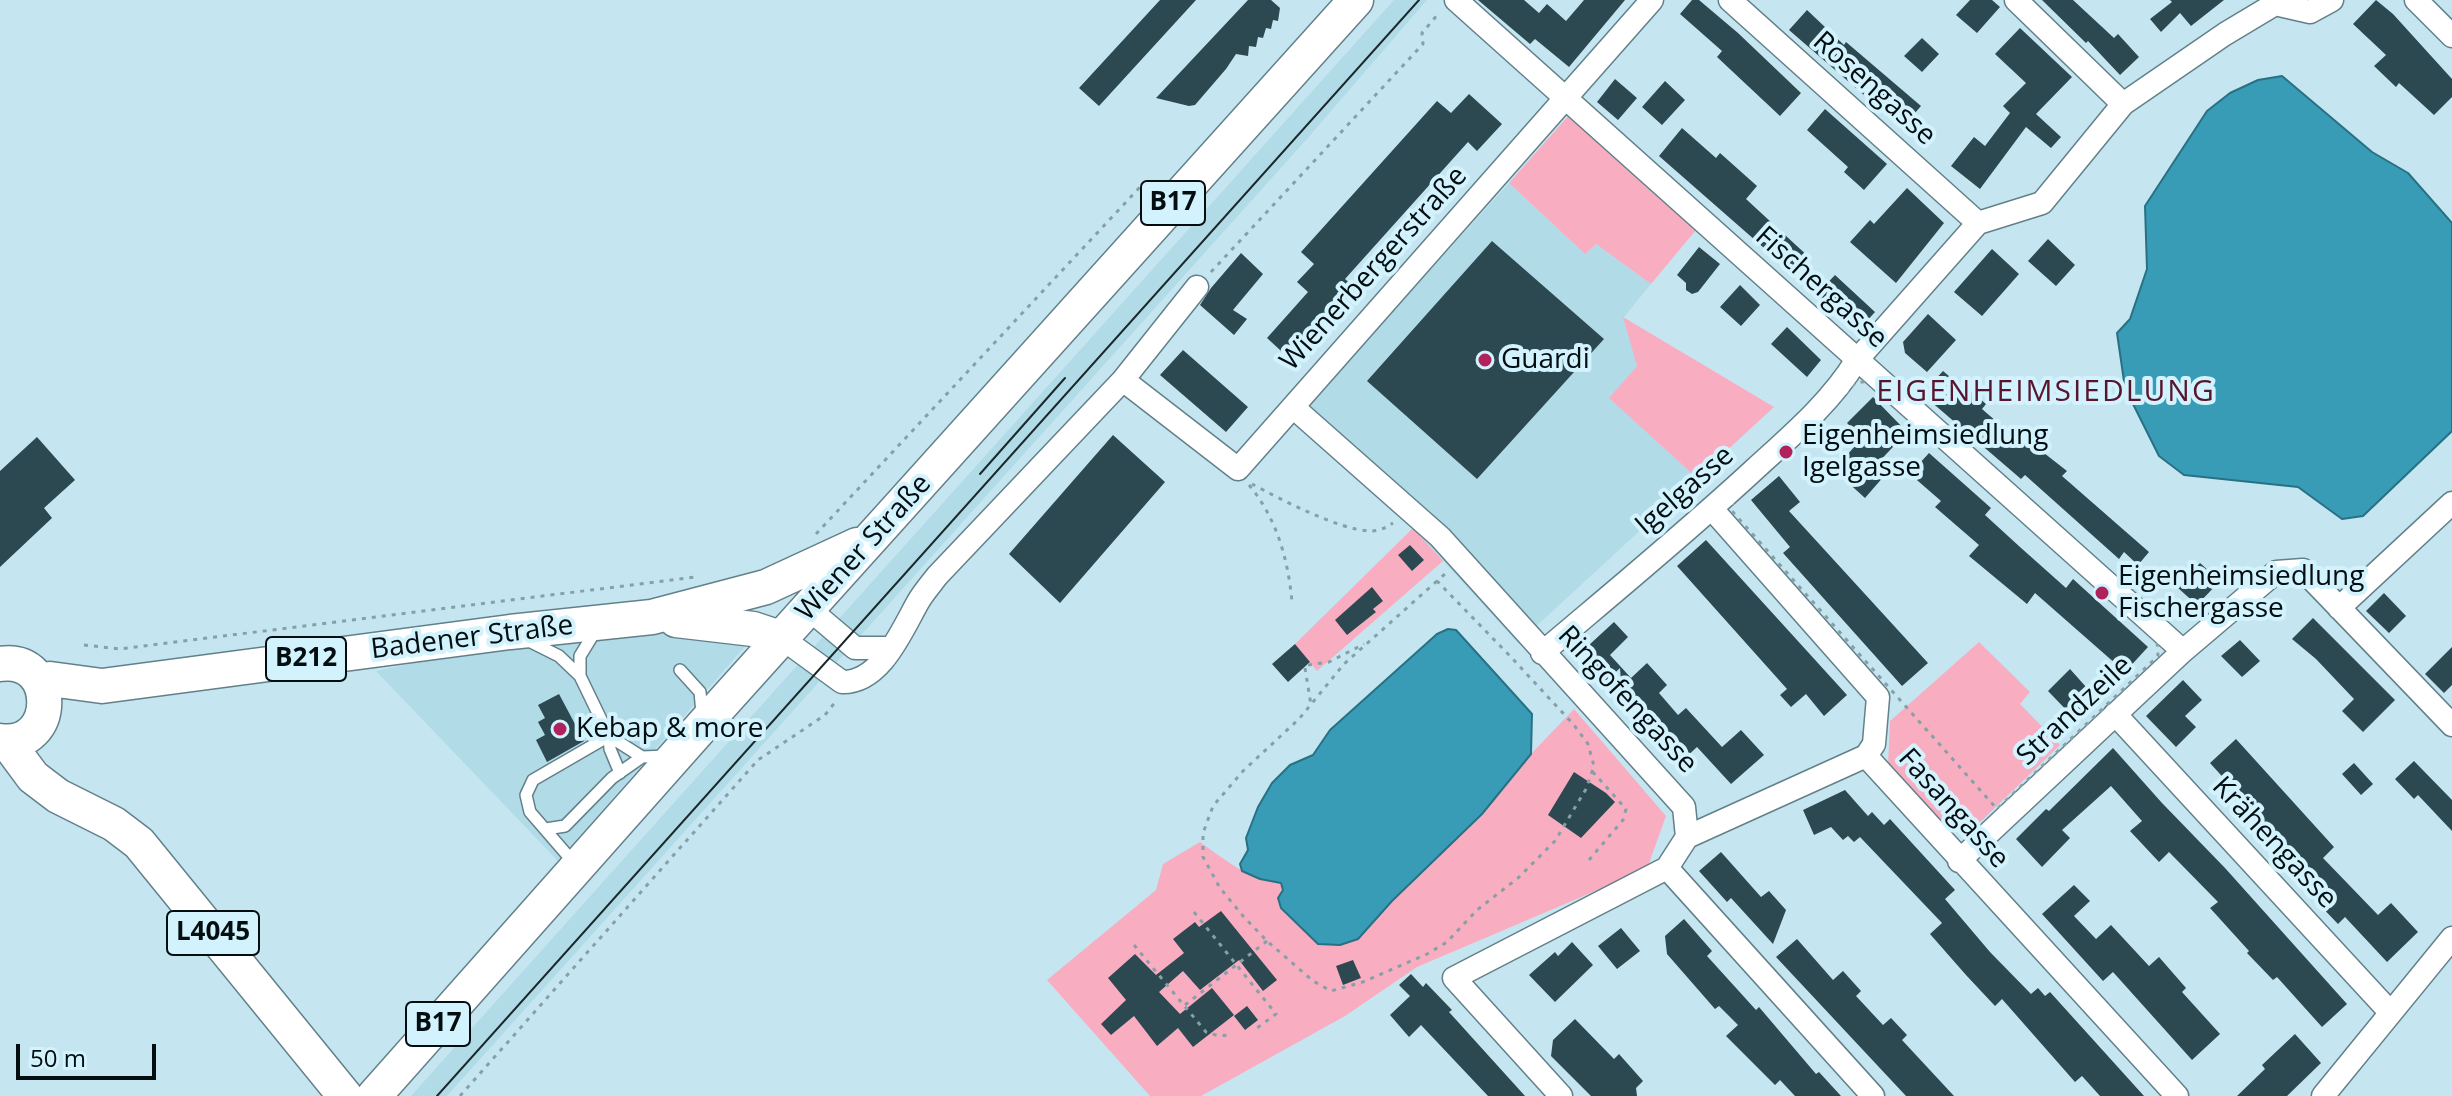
<!DOCTYPE html>
<html>
<head>
<meta charset="utf-8">
<style>
  body { margin:0 }
  #map { position:relative; width:2452px; height:1096px; overflow:hidden; background:#c5e6f0; font-family:"Open Sans",sans-serif }
  canvas { display:block }
  .scale { position:absolute; left:16px; top:1044px; width:140px; height:36px; box-sizing:border-box; border:4px solid #040e11; border-top:0; padding-left:10px; font-size:24px; line-height:28px; white-space:nowrap; color:#040e11; -webkit-text-stroke:6px #d2f3fd; paint-order:stroke }
</style>
</head>
<body>
<div id="map">
<canvas width="2452" height="1096"></canvas>
<div class="scale">50 m</div>
</div>
<script>
const ctx = document.querySelector('canvas').getContext('2d');
ctx.lineJoin = 'round';
function fillPath(path, color) { ctx.fillStyle = color; ctx.fill(path, 'evenodd'); }
function trace(path, color, width, dash) { ctx.strokeStyle = color; ctx.lineWidth = width; ctx.lineCap = dash ? 'butt' : 'round'; ctx.setLineDash(dash || []); ctx.stroke(path); }
function drawText(font, color, halo, rows, align = 'center') {
  ctx.font = font + ' "Open Sans",sans-serif'; ctx.lineWidth = 8; ctx.setLineDash([]); ctx.textBaseline = 'middle'; ctx.strokeStyle = halo; ctx.fillStyle = color; for (const [text, x, y, turn = 0] of rows) {
    ctx.save(); ctx.translate(x, y); ctx.rotate((+turn || 0) * Math.PI / 180); ctx.textAlign = isNaN(turn) ? turn : align; if (halo) ctx.strokeText(text, 0, 0); ctx.fillText(text, 0, 0); ctx.restore();
  }
}
const built = new Path2D(`
  M1394 0H1427L1306 140 447 1096H411Z
  M1509 183 1584 253 1596 244 1651 284 1624 317 1637 366 1610 398 1697 478 1518 643 1413 528 1294 421Z
  M661 634 740 635 748 643 558 861 376 671 483 648Z`);
const green = new Path2D(`
  M1569 115 1696 230 1651 284 1596 244 1585 254 1509 183Z
  M1623 317 1774 407 1697 478 1609 398 1637 366Z
  M1413 528 1443 561 1317 671 1295 644Z
  M1979 642 2030 692 2020 704 2060 745 1974 828 1949 830 1888 765 1890 721Z
  M1574 709 1666 816 1647 869 1417 967 1345 1016 1201 1096H1150L1047 980 1156 890 1163 864 1200 842C1224 859 1250 881 1281 882L1283 890 1358 939 1392 901 1482 814 1531 754Z`);
const water = new Path2D(`
  M2282 76 2372 152 2408 173 2452 223V431L2363 516 2342 519 2298 487 2184 475 2159 456 2125 388 2117 333 2130 319 2147 269 2145 206 2207 111 2230 93 2258 80Z
  M1448 629 1456 630 1532 714 1531 754 1482 814 1392 901 1358 939 1340 945 1318 944 1281 908 1278 898 1283 890 1281 883 1260 879 1242 871 1240 864 1248 850 1246 838 1258 807 1272 783 1290 765 1313 755 1330 730 1437 634Z`);
const building = new Path2D(`
  M1160 0H1196L1099 106 1079 88Z
  M1248 0H1271L1280 8 1278 21 1273 20 1271 29 1266 28 1263 38 1258 37 1256 47 1249 46 1248 56 1236 54 1226 69 1195 105 1189 106 1156 98Z
  M1478 0H1524L1539 13 1547 4 1566 21 1584 0H1625L1569 67 1535 39 1530 44Z
  M1692 0H1699L1738 33 1801 93 1780 116 1717 57 1722 51 1680 14Z
  M1970 0H1992L2000 7 1977 33 1956 15Z
  M2042 0H2073L2114 38 2118 34 2139 57 2120 75 2088 41 2086 43Z
  M2170 0H2224L2191 26 2180 13 2161 32 2150 19 2172 2Z
  M2376 0 2393 14 2452 79V97L2434 115 2399 83 2396 87 2374 66 2386 55 2353 24Z
  M1807 10 1844 45 1846 42 1921 106 1902 128 1789 30Z
  M2020 28 2072 77 2036 114 2061 137 2051 148 2026 127 1980 189 1951 166 1974 137 1985 146 2010 113 2003 106 2026 83 1995 54Z
  M1922 38 1939 54 1922 72 1904 56Z
  M1615 79 1637 98 1618 120 1597 102Z
  M1665 81 1685 100 1662 125 1642 107Z
  M1469 94 1502 124 1477 151 1468 142 1345 279 1355 288 1293 362 1267 338 1308 292 1297 282 1314 264 1301 252 1437 101 1451 113Z
  M1825 109 1887 164 1864 190 1844 172 1848 167 1807 130Z
  M1682 128 1716 158 1720 153 1757 186 1746 199 1811 259 1796 276 1659 156Z
  M1907 188 1944 223 1896 283 1850 242 1870 220 1874 224Z
  M2048 239 2075 265 2056 286 2028 261Z
  M1492 241 1604 339 1477 479 1367 381Z
  M1699 247 1720 264 1698 292 1692 294 1686 290V283L1677 275Z
  M1992 249 2019 274 1982 316 1954 292Z
  M1241 253 1263 274 1233 310 1247 319 1234 335 1200 305 1211 288Z
  M1835 275 1875 312 1856 333 1815 296Z
  M1740 285 1760 305 1741 326 1720 307Z
  M1928 314 1956 340 1927 372 1905 353 1903 342Z
  M1787 327 1821 360 1807 377 1771 344Z
  M1183 350 1248 407 1226 432 1160 375Z
  M1943 371 1970 394 1972 392 1986 404 1982 409 2019 441 2027 431 2047 449 2044 453 2067 471 2062 476 2149 552 2138 565 2124 552 2119 559 2025 475 2021 479 1922 394Z
  M1873 397 1907 432 1875 466 1885 475 1865 498 1834 470 1862 438 1847 423Z
  M1113 435 1165 482 1060 603 1009 554Z
  M37 437 75 480 44 508 52 518 0 567V471Z
  M1929 453 1991 508 1985 515 2020 547 2066 588 2073 579 2148 647 2125 672 2035 593 2027 604 1969 556 1979 545 1935 507 1941 501 1910 474Z
  M1779 476 1800 502 1789 511 1928 663 1902 686 1783 553 1790 547 1751 500Z
  M1706 540 1847 695 1824 716 1806 694 1791 707 1780 695 1787 689 1677 566Z
  M1410 545 1424 560 1412 571 1398 555Z
  M2200 563 2220 581 2197 605 2178 588Z
  M1372 587 1383 601 1373 609 1376 612 1347 635 1335 620Z
  M2384 593 2406 616 2389 633 2366 611Z
  M2313 618 2395 700 2363 732 2342 711 2354 699 2316 659 2292 639Z
  M1614 622 1628 637 1610 655 1631 678 1647 663 1667 685 1659 693 1678 715 1686 708 1722 747 1741 730 1764 755 1731 784 1697 747 1682 761 1622 693 1620 668 1602 685 1576 657Z
  M2240 640 2260 661 2242 677 2221 656Z
  M1295 644 1310 662 1288 682 1272 664Z
  M2452 647V685L2444 693 2425 674Z
  M2070 669 2095 697 2074 718 2048 691Z
  M2183 680 2202 700 2185 716 2196 727 2176 747 2146 716Z
  M559 694 584 741 547 762 536 740 545 735 538 722 545 718 538 705Z
  M2236 739 2334 847 2323 858 2378 915 2391 903 2418 932 2387 962 2345 917 2338 924 2313 898 2323 888 2210 763Z
  M2113 748 2162 803 2225 868 2347 1004 2322 1027 2277 977 2273 980 2247 953 2249 951 2210 908 2218 902 2169 852 2159 862 2130 831 2142 821 2111 786 2062 830 2070 838 2042 867 2016 839 2046 809 2049 811Z
  M2414 761 2452 800V831L2418 795 2414 799 2395 779Z
  M2354 763 2373 784 2361 795 2342 774Z
  M1574 772 1606 793 1615 802 1581 838 1548 815Z
  M1845 790 1868 816 1872 812 1884 825 1890 819 1955 890 1945 899 1990 952 2031 994 2038 988 2045 996 2050 992 2144 1096H2100L2082 1076 2075 1082 2002 999 1995 1006 1966 975 1930 934 1942 923 1860 837 1854 842 1848 836 1843 840 1831 827 1814 835 1803 810Z
  M1721 852 1761 897 1769 891 1786 910 1773 944 1731 898 1727 902 1699 871Z
  M2074 885 2090 901 2074 916 2096 939 2111 925 2149 966 2159 957 2186 988 2182 992 2220 1034 2192 1060 2113 972 2103 981 2042 914Z
  M1221 911 1277 980 1263 991 1239 960 1200 990 1183 971 1159 992 1180 1014 1212 988 1234 1015 1193 1047 1178 1028 1157 1046 1134 1016 1111 1035 1101 1024 1126 1000 1108 978 1135 954 1156 975 1184 953 1173 939 1195 922 1199 927Z
  M1684 919 1712 951 1707 956 1756 1010 1759 1007 1816 1074 1819 1072 1841 1096H1795L1780 1080 1775 1085 1726 1036 1738 1025 1719 1006 1715 1009 1667 954 1665 936Z
  M1621 928 1640 951 1617 969 1598 946Z
  M1797 939 1833 980 1843 971 1861 991 1856 996 1883 1025 1891 1018 1907 1035 1902 1040 1954 1096H1906L1776 957Z
  M1572 942 1593 965 1555 1002 1529 975 1555 952 1558 956Z
  M1353 960 1361 978 1343 985 1336 966Z
  M1411 974 1423 987 1426 983 1452 1010 1449 1012 1525 1096H1488L1421 1025 1409 1037 1390 1015 1410 996 1399 985Z
  M1247 1006 1258 1020 1245 1030 1234 1016Z
  M1575 1019 1614 1059 1619 1054 1643 1081 1636 1088 1637 1096H1591L1551 1056 1553 1040Z
  M2295 1034 2321 1063 2287 1096H2237L2265 1069 2262 1065Z`);
const path = new Path2D(`
  M1211 272 1423 44 1422 33 1439 13
  M1869 381 2157 640 2158 656 1997 809 1732 511 1733 500 1830 410 1855 383Z
  M1252 484C1280 499 1339 530 1370 531 1380 531 1385 528 1393 523
  M1249 485C1277 519 1288 559 1292 602
  M816 534 1141 186 1149 189
  M1437 581 1344 664 1299 719 1243 771 1213 806 1203 833V857L1220 888 1243 916 1267 941 1313 981 1331 991 1363 982 1427 954 1447 942 1477 910 1518 878 1555 841 1586 789 1594 766 1588 744 1574 725 1510 656 1437 581 1445 574
  M84 645 120 649 695 577
  M1308 665 1329 662 1364 644
  M1305 668 1311 705
  M1589 860 1623 820 1626 809 1592 771
  M1194 912 1276 1014 1253 1031
  M1134 945 1206 1032 1219 1036 1228 1035
  M1185 1005 1267 941
  M460 1096 758 760 825 715 836 701`);
const service = new Path2D(`
  M529 641 559 656 580 676 609 736 610 749 620 773
  M680 670 700 692 702 713
  M580 676V656L596 630
  M609 736 642 757
  M546 829 565 826 612 778 642 757 667 756
  M575 864 530 812 526 795 533 780 609 736`);
const minor = new Path2D(`
  M1456 0 2183 651
  M1730 0 1978 223
  M2016 0 2123 104
  M2271 0 2275 4 2310 12 2332 0
  M2416 0 2452 36
  M1123 380 1238 469 1652 0
  M1293 407 1440 537 1684 807 1687 837 1667 868 1873 1096
  M1712 509 1878 697 1874 744 1866 756 2177 1096
  M2339 608 2452 503
  M809 609 855 648H890
  M783 639 842 682C881 683 902 630 918 602 923 593 931 584 937 576L1123 380 1197 287
  M1542 653C1614 592 1687 532 1756 468 1791 436 1831 402 1856 361L1978 223 2042 203 2123 104 2225 34 2275 4
  M2115 714 2390 1012
  M1687 837 1866 756
  M1959 861 2183 651 2276 572 2303 570 2452 725
  M1561 1096 1454 978 1667 868
  M2323 1096 2452 938`);
const primary = new Path2D(`
  M676 620 753 629 783 639
  M0 664C59 655 59 749 0 741
  M39 681 50 679 102 686 510 632 652 617 766 587 857 545
  M7 742 33 777 58 796 114 824 139 843 345 1096
  M374 1096 720 706 1356 0`);
const tram = new Path2D(`
  M980 474 1065 378
  M437 1096 1419 0`);
const markers = [
  [1485,360,8,"#b0225c"],
  [1786,452,8,"#b0225c"],
  [2102,593,8,"#b0225c"],
  [560,729,8,"#b0225c"]
];
const shields = [
  [1173,203,64],
  [306,659,80],
  [213,933,92],
  [438,1024,64]
];
const shieldNames = [
  ["B17",1173,203],
  ["B212",306,659],
  ["L4045",213,933],
  ["B17",438,1024]
];
const streetNames = [
  ["Rosengasse",1874,89,42],
  ["Wienerbergerstraße",1374,269,-48],
  ["Fischergasse",1821,288,42],
  ["Igelgasse",1685,491,-41],
  ["Wiener Straße",864,548,-48],
  ["Badener Straße",472,638,-7],
  ["Ringofengasse",1627,700,47],
  ["Strandzeile",2075,711,-43],
  ["Fasangasse",1953,809,48],
  ["Krähengasse",2274,843,47]
];
const poiNames = [
  ["Guardi",1501,360],
  ["Eigenheimsiedlung",1802,436],
  ["Igelgasse",1802,468],
  ["Eigenheimsiedlung",2118,577],
  ["Fischergasse",2118,609],
  ["Kebap & more",576,729]
];
const neighbourhoodNames = [
  ["EIGENHEIMSIEDLUNG",2046,392]
];
fillPath(built, '#b2dbe8');
fillPath(green, '#f9adc1');
fillPath(water, '#389cb6');
trace(water, '#287184', 2);
fillPath(building, '#2c4850');
trace(service, '#63808a', 14);
trace(minor, '#63808a', 25);
trace(primary, '#63808a', 37);
trace(path, '#86a0a7', 3, [4, 6]);
trace(service, '#fff', 11);
trace(minor, '#fff', 22);
trace(primary, '#fff', 34);
trace(tram, '#1b282c', 2);
for (const [x, y, r, color] of markers) { const dot = new Path2D(); dot.arc(x, y, r, 0, 2 * Math.PI); ctx.fillStyle = color; ctx.fill(dot); trace(dot, '#d2f3fd', 3); }
for (const [x, y, w] of shields) { const box = new Path2D(); box.roundRect(x - w / 2, y - 22, w, 44, 6); ctx.fillStyle = '#d2f3fd'; ctx.fill(box); trace(box, '#040e11', 2); }
drawText('bold 26px', '#040e11', null, shieldNames);
drawText('28px', '#040e11', '#d2f3fd', streetNames);
drawText('28px', '#040e11', '#d2f3fd', poiNames, 'left');
ctx.letterSpacing = '2px';
drawText('30px', '#58152e', '#d2f3fd', neighbourhoodNames);
ctx.letterSpacing = '0px';
</script>
</body>
</html>
